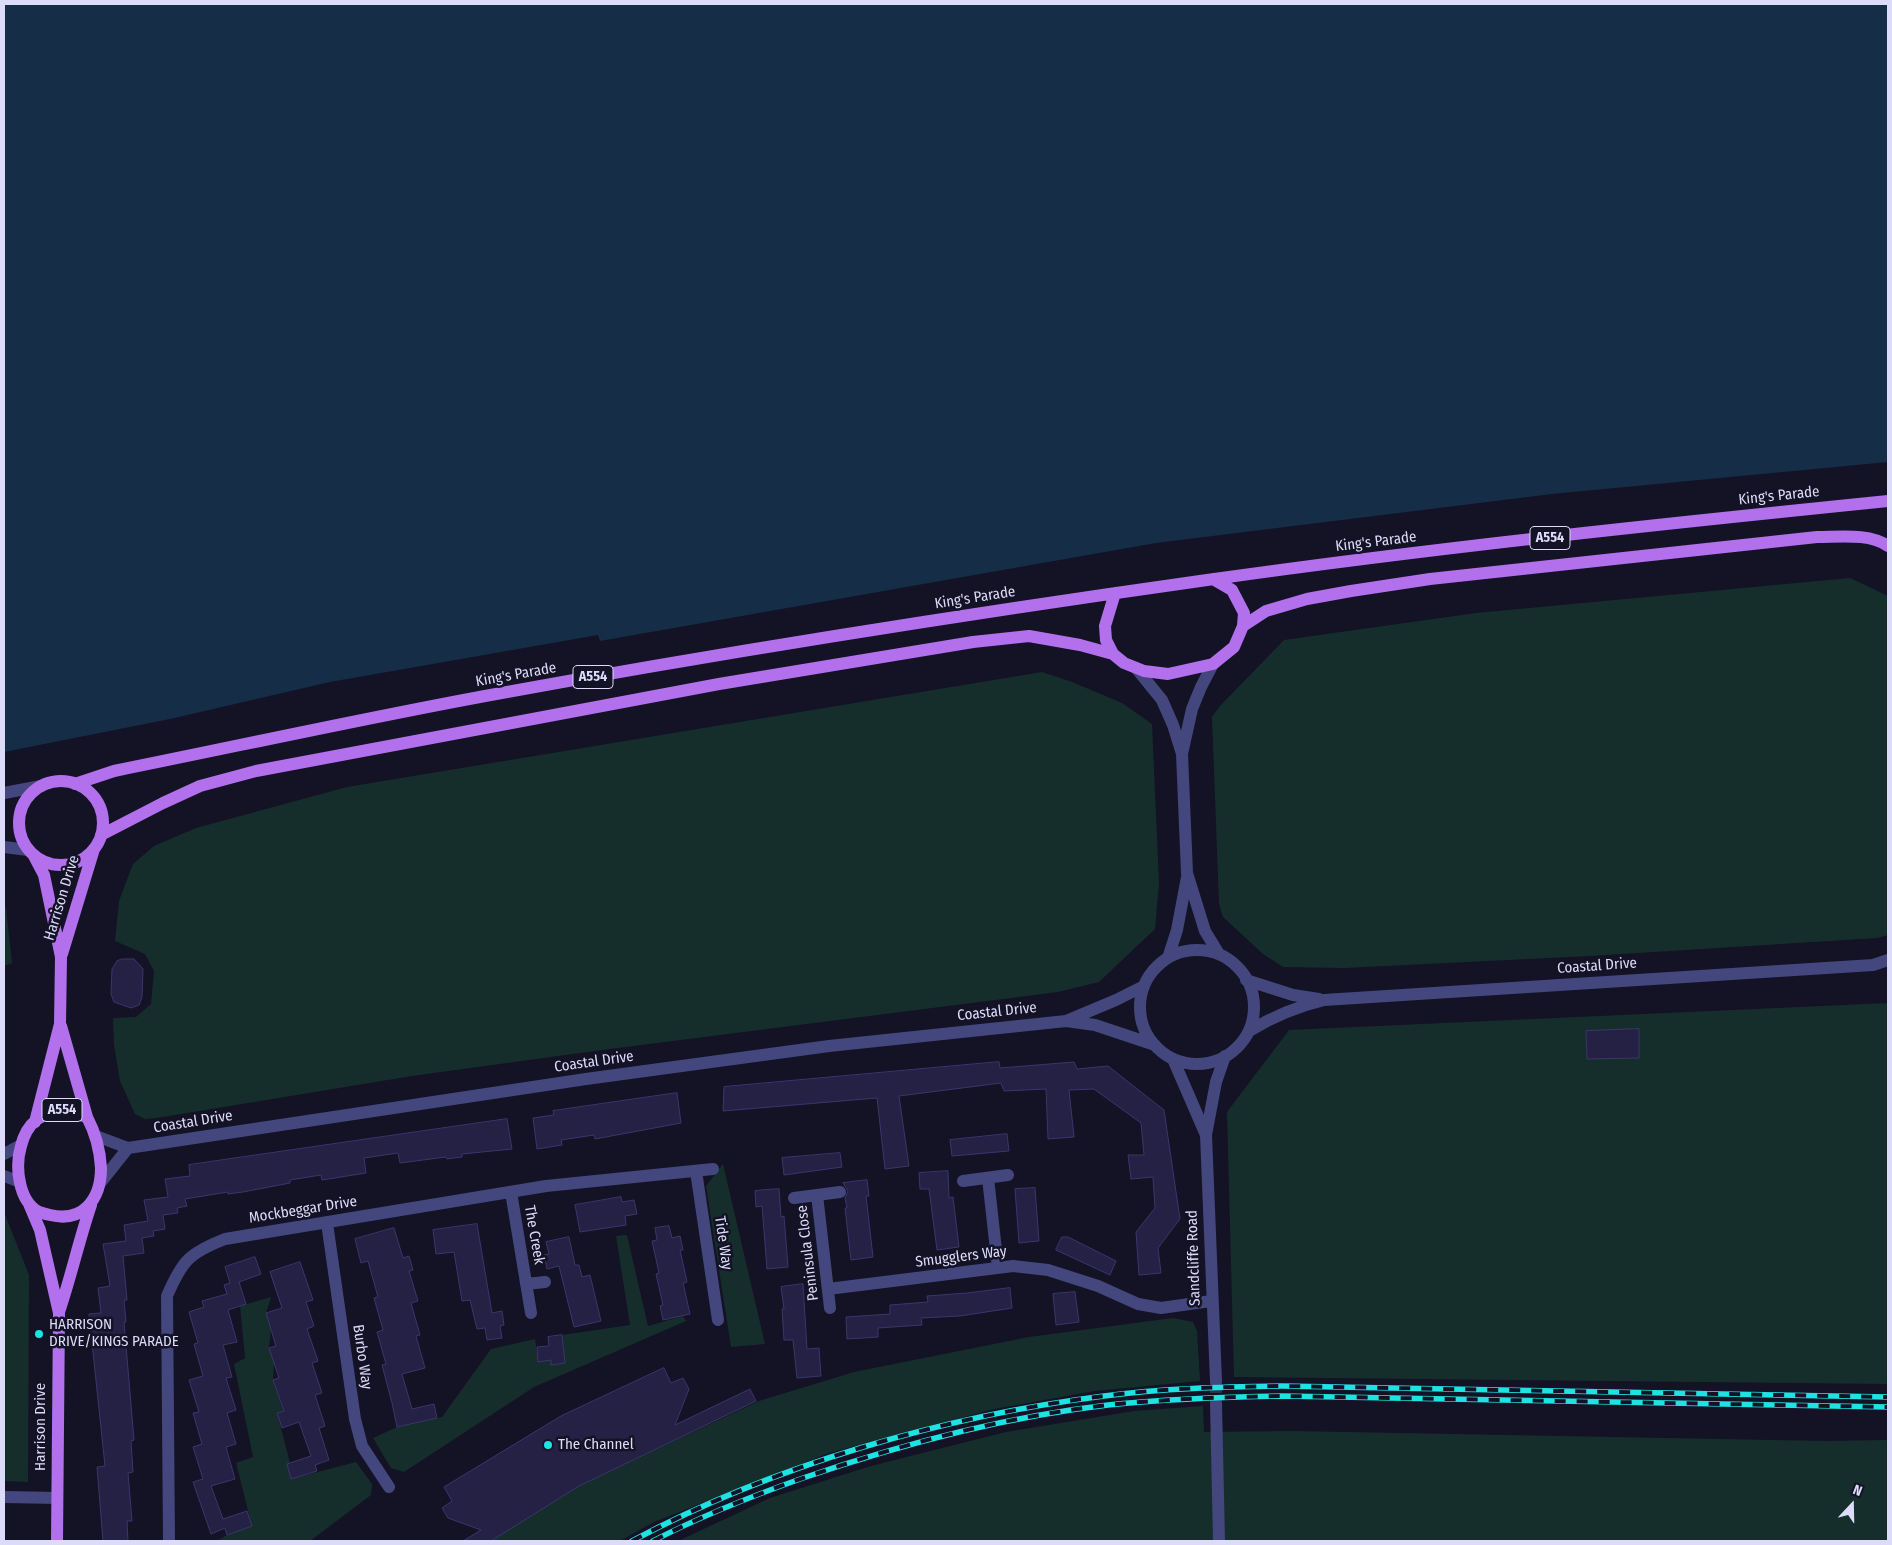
<!DOCTYPE html>
<html>
<head>
<meta charset="utf-8">
<style>
  body { margin:0 }
  #map { position:relative; width:1892px; height:1545px; overflow:hidden; background:#141225; font-family:"Fira Sans Condensed",sans-serif }
  canvas { display:block }
  .frame { position:absolute; inset:0; border:5px solid #dcdbfa; pointer-events:none }
  .north { position:absolute; left:1827px; top:1480px; width:50px; height:50px; -webkit-text-stroke:4px #141225; paint-order:stroke; rotate:21deg; font-size:14px; font-weight:700; line-height:20px; text-align:center; color:#dcdbfa }
  .north::after { content:''; display:block; margin:auto; width:18px; height:22px; background:#dcdbfa; clip-path:polygon(50% 0,100% 100%,50% 72%,0 100%) }
</style>
</head>
<body>
<div id="map">
<canvas width="1892" height="1545"></canvas>
<div class="frame"></div>
<div class="north">N</div>
</div>
<script>
const ctx = document.querySelector('canvas').getContext('2d');
ctx.lineJoin = 'round';
function fillPath(path, color) { ctx.fillStyle = color; ctx.fill(path, 'evenodd'); }
function trace(path, color, width, dash) { ctx.strokeStyle = color; ctx.lineWidth = width; ctx.lineCap = dash ? 'butt' : 'round'; ctx.setLineDash(dash || []); ctx.stroke(path); }
function drawText(font, color, halo, rows, align = 'center') {
  ctx.font = font + ' "Fira Sans Condensed",sans-serif'; ctx.lineWidth = 5; ctx.setLineDash([]); ctx.textBaseline = 'middle'; ctx.strokeStyle = halo; ctx.fillStyle = color; for (const [text, x, y, turn = 0] of rows) {
    ctx.save(); ctx.translate(x, y); ctx.rotate((+turn || 0) * Math.PI / 180); ctx.textAlign = isNaN(turn) ? turn : align; if (halo) ctx.strokeText(text, 0, 0); ctx.fillText(text, 0, 0); ctx.restore();
  }
}
const green = new Path2D(`
  M1850 578 1888 596V935L1877 938 1590 956 1344 968 1283 967 1263 954 1223 917 1219 904 1212 717 1220 706 1284 640 1476 613Z
  M1042 672 1072 682 1122 703 1152 724 1159 883 1155 929 1099 982 1058 992 602 1050 412 1076 157 1118 145 1119 135 1114 120 1081 114 1045 113 1018 136 1017 151 1004 154 971 145 954 115 941 119 901 133 864 154 846 196 828 347 787Z
  M4 904 6 908 12 963 4 966Z
  M1888 1003V1384L1234 1377 1227 1112 1289 1030Z
  M723 1164 765 1344 731 1347 706 1186Z
  M4 1212 29 1275 28 1482 4 1481Z
  M627 1235 648 1326 683 1316 686 1321 534 1387 404 1472 391 1468 373 1438 397 1427 442 1417 491 1349 535 1339 538 1362 551 1360V1365L565 1363 562 1335 630 1325 616 1236Z
  M271 1297 266 1313 271 1328 269 1348 274 1363 273 1380 283 1411 277 1413 290 1463 287 1465 291 1479 356 1462 372 1484 371 1495 310 1541H217L227 1535 252 1526 236 1463 253 1457 234 1364 245 1358 240 1306Z
  M1173 1318 1193 1322 1197 1331 1200 1381 1095 1391 994 1409 829 1453 654 1522 620 1541H491L579 1486 759 1401 854 1372 1029 1337Z
  M1203 1406 1204 1432 1293 1431 1826 1441 1888 1440V1541H678L770 1498 871 1466 1006 1432 1134 1411Z`);
const water = new Path2D(`
  M4 4H1888V462L1552 494 1156 543 600 641 598 635 330 682 170 719 4 752Z`);
const building = new Path2D(`
  M122 959H134L143 969 142 997 139 1005 131 1008 114 1002 111 994 112 969 117 961Z
  M1639 1029V1058L1587 1059 1586 1031Z
  M999 1062 1000 1068 1074 1062 1077 1069 1108 1066 1164 1110 1180 1219 1158 1248 1161 1273 1139 1275 1136 1232 1155 1208 1153 1177 1131 1179 1128 1155H1144L1141 1123 1094 1089 1069 1090 1074 1137 1048 1139 1046 1089 1004 1091 1001 1083 899 1096 909 1166 885 1169 877 1098 723 1111 724 1087Z
  M677 1093 681 1123 595 1139 594 1135 561 1140 562 1145 537 1149 533 1118 554 1115 553 1111Z
  M507 1119 512 1149 462 1154V1157L447 1159 446 1157 400 1163 398 1153 364 1158 366 1173 322 1180 321 1175 290 1180V1183L243 1192 228 1194V1192L185 1199 187 1206 177 1208 178 1213 163 1215 165 1229 153 1231 154 1236 142 1238 144 1253 123 1256 127 1300H124L126 1322H124L134 1440 131 1441 133 1472 128 1473 132 1521H127L128 1541H103L97 1467 105 1466 89 1314 101 1313 98 1288 110 1286 103 1244 126 1241 124 1225 148 1221 144 1200 168 1197 165 1179 190 1176 189 1165Z
  M1007 1134 1009 1151 952 1156 950 1140Z
  M840 1153 842 1167 784 1175 782 1158Z
  M948 1171 949 1198 953 1197 959 1247 937 1250 929 1189H920L919 1173Z
  M867 1180 869 1196H866L873 1257 851 1260 845 1208H847L845 1198 848 1191 843 1183Z
  M1035 1188 1039 1241 1019 1243 1015 1189Z
  M779 1189 781 1217 784 1216 788 1267 767 1269 762 1206 756 1207 755 1191Z
  M621 1197 622 1202 634 1200 637 1214 625 1216 626 1225 580 1232 575 1205Z
  M477 1224 492 1313 502 1311 504 1325 500 1326 502 1338 487 1340 485 1328 477 1329 470 1300 462 1301 454 1252 436 1254 433 1230Z
  M669 1226 672 1238 680 1236 683 1250H680L687 1282 683 1283 690 1314 663 1320 660 1306 663 1305 656 1274 659 1273 652 1241 657 1240 655 1228Z
  M394 1228 403 1258 409 1256 413 1270 409 1271 418 1301 411 1303 420 1335 416 1336 425 1368 402 1374 412 1409 434 1404 437 1418 397 1427 392 1403 382 1365 386 1364 377 1332 383 1330 374 1298 378 1297 368 1261 361 1263 355 1239Z
  M569 1237 575 1265H579L582 1277 590 1275 601 1321 574 1327 559 1266 547 1269 544 1255 549 1254 546 1242Z
  M1062 1237H1068L1116 1261 1110 1275 1056 1250Z
  M255 1257 261 1274 239 1282 246 1304 228 1310 237 1342 223 1345 232 1377 226 1378 236 1410 227 1413 236 1444 226 1447 235 1479 211 1486 223 1519 247 1511 252 1526 227 1535 225 1528 211 1534 193 1482 203 1479 193 1447 202 1444 193 1413 199 1412 189 1380 203 1376 194 1344 198 1343 189 1312 204 1307 202 1301 227 1294 224 1285 230 1283 225 1267Z
  M300 1262 313 1300 306 1302 314 1326 307 1329 318 1361 312 1363 322 1393 315 1395 325 1426 319 1428 329 1460 315 1465 317 1471 291 1479 287 1464 311 1456 299 1422 282 1428 277 1413 284 1411 273 1380 279 1378 269 1348 276 1346 266 1313 282 1308 270 1272Z
  M803 1284 807 1349 819 1348 821 1376 797 1378 793 1340H784L782 1309H784L781 1287Z
  M1010 1288 1012 1308 960 1316 921 1318 922 1325 878 1328V1337L847 1339 846 1317 890 1314V1305L928 1302 927 1296 967 1293Z
  M1075 1292 1079 1322 1056 1325 1053 1294Z
  M562 1335 565 1363 551 1365V1360L538 1362 537 1347 549 1346 548 1337Z
  M664 1368 671 1383 683 1378 689 1389 675 1425 750 1389 756 1401 579 1486 491 1541H463L481 1530 448 1518 442 1508 452 1501 444 1487 561 1416Z`);
const minorTunnel = new Path2D(`
  M1216 1381V1404`);
const minor = new Path2D(`
  M1136 668 1162 700 1173 725 1182 754 1187 873 1205 931 1219 954
  M1182 754 1192 709 1201 687 1213 664
  M4 793 41 786
  M4 847 28 850
  M1140 1007a57 57 0 1 1 114 0a57 57 0 1 1-114 0Z
  M1168 958 1177 930 1187 877
  M1246 980 1293 995 1319 999
  M1066 1021 1116 1000 1144 986
  M1249 1031C1274 1016 1295 1007 1324 1000L1873 965 1888 960
  M1173 1059 1206 1135
  M96 1136 128 1148 586 1079 829 1046 1066 1021 1095 1025 1155 1045
  M4 1154 21 1145
  M696 1171 718 1320
  M4 1176 20 1182
  M988 1178 998 1268
  M963 1181 1008 1175
  M101 1182 128 1148
  M511 1192 531 1313
  M817 1195 830 1308
  M794 1198 840 1192
  M327 1223 355 1419 362 1446 389 1487
  M526 1284 545 1282
  M828 1289 1013 1266 1048 1270 1098 1286 1138 1304 1161 1308 1211 1301
  M1216 1381 1206 1135 1216 1082 1225 1056
  M1216 1404 1219 1541
  M4 1497 57 1498
  M169 1541 167 1296C182 1261 189 1253 225 1239L546 1186 713 1169`);
const major = new Path2D(`
  M1115 593 1105 626 1106 640 1113 654 1124 663 1144 671 1168 674 1213 664 1234 647 1243 626 1244 613 1232 590 1213 579
  M1243 626 1266 611 1307 599 1351 591 1430 579 1817 537C1840 537 1869 533 1888 546
  M19 823a42 42 0 1 1 84 0a42 42 0 1 1-84 0Z
  M75 784 114 771C238 746 361 719 485 696 725 652 966 614 1207 580 1433 548 1661 524 1888 501
  M101 835 163 803 200 786 256 771 719 684 973 642 1029 636 1080 645 1113 654
  M34 856 44 875 61 957 60 1024 35 1122
  M62 954 94 849
  M61 1026 87 1117
  M64 1110 87 1117C96 1134 100 1149 101 1168 101 1199 83 1223 50 1215 46 1214 42 1213 39 1212 18 1201 15 1166 21 1146 27 1122 41 1113 64 1110Z
  M29 1204 40 1230 59 1313 57 1541
  M59 1312C71 1277 79 1240 91 1205`);
const rail = new Path2D(`
  M632 1541C774 1465 945 1416 1104 1396 1163 1388 1223 1387 1282 1386L1888 1397
  M653 1541C701 1516 752 1496 803 1478 902 1444 1004 1417 1108 1405 1166 1399 1224 1397 1282 1396L1888 1407`);
const markers = [
  [39,1334,5,"#1fe3e3"],
  [548,1445,5,"#1fe3e3"]
];
const shields = [
  [1550,538,40],
  [593,677,40],
  [62,1110,40]
];
const shieldNames = [
  ["A554",1550,538],
  ["A554",593,677],
  ["A554",62,1110]
];
const streetNames = [
  ["King's Parade",1779,496,-6],
  ["King's Parade",1376,542,-7],
  ["King's Parade",975,598,-9],
  ["King's Parade",516,675,-10],
  ["Harrison Drive",62,898,-73],
  ["Coastal Drive",1597,966,-4],
  ["Coastal Drive",997,1012,-6],
  ["Coastal Drive",594,1062,-8],
  ["Coastal Drive",193,1122,-9],
  ["Mockbeggar Drive",303,1210,-9],
  ["The Creek",534,1235,80],
  ["Tide Way",723,1243,82],
  ["Peninsula Close",808,1253,-97],
  ["Smugglers Way",961,1257,-7],
  ["Sandcliffe Road",1194,1258,-92],
  ["Burbo Way",362,1357,82],
  ["Harrison Drive",41,1427,-90]
];
const poiNames = [
  ["HARRISON",49,1325],
  ["DRIVE/KINGS PARADE",49,1342],
  ["The Channel",558,1445]
];
fillPath(green, '#162e2b');
fillPath(water, '#152d47');
fillPath(building, '#242144');
trace(building, '#3b366d', 1);
trace(minorTunnel, '#323045', 12, [12, 6]);
trace(minor, '#43477e', 12);
trace(major, '#b270ed', 12);
trace(rail, '#1fe3e3', 5.5);
trace(rail, '#141225', 4, [11]);
for (const [x, y, r, color] of markers) { const dot = new Path2D(); dot.arc(x, y, r, 0, 2 * Math.PI); ctx.fillStyle = color; ctx.fill(dot); trace(dot, '#141225', 2); }
for (const [x, y, w] of shields) { const box = new Path2D(); box.roundRect(x - w / 2, y - 11.5, w, 23, 4); ctx.fillStyle = '#141225'; ctx.fill(box); trace(box, '#dcdbfa', 1); }
drawText('bold 14px', '#dcdbfa', null, shieldNames);
drawText('15px', '#dcdbfa', '#141225', streetNames);
drawText('15px', '#dcdbfa', '#141225', poiNames, 'left');
</script>
</body>
</html>
